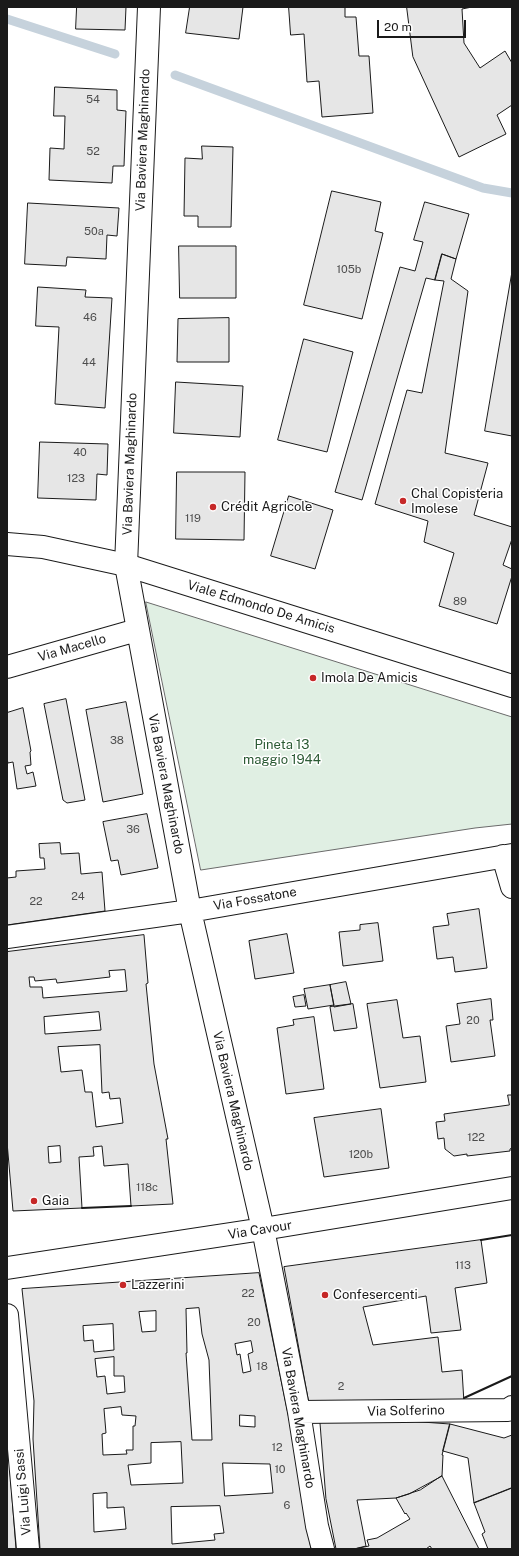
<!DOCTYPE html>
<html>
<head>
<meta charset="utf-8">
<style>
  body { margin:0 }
  #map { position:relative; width:519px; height:1556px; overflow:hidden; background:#fff; font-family:"Public Sans",sans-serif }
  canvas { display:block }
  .frame { position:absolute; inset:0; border:8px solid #1a1a1a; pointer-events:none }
  .scale { position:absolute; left:377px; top:20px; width:89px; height:18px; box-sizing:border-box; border:2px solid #1a1a1a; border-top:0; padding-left:5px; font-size:12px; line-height:14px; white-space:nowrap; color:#1a1a1a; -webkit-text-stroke:3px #fff; paint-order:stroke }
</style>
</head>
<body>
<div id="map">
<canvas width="519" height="1556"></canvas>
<div class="frame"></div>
<div class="scale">20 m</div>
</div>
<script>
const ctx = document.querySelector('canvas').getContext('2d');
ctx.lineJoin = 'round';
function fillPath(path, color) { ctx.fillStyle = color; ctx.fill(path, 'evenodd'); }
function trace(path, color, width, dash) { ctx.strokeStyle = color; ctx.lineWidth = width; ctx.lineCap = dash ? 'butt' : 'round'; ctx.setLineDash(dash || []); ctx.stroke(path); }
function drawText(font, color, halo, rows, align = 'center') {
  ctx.font = font + ' "Public Sans",sans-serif'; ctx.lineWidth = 3; ctx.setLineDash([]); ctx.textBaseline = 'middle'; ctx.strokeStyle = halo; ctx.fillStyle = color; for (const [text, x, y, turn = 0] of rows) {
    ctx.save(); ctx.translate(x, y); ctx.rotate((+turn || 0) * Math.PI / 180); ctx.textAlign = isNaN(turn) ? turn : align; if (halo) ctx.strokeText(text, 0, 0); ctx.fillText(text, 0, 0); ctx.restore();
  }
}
const green = new Path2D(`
  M146 602 512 717V824L475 828 201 870Z`);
const stream = new Path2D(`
  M7 19 115 54
  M175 75 483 188 512 193`);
const building = new Path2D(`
  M77 7H126L125 30 76 29Z
  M190 7H243L239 39 186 33Z
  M289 7H345V17H356L359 56H369L373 113 322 117 319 81 307 82 304 34 291 35Z
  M407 7H472L462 9 464 43 480 68 505 51 512 63V105L497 115 506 134 459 157 413 57Z
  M55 87 117 90V110L126 111 124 166H113L112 183 49 180 50 148 64 149 65 116H54Z
  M202 146 233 147 231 227H198V216H184L185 158 202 159Z
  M332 191 381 202 375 231 383 233 362 319 304 305Z
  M425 202 469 214 456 259 442 254 435 280 426 278 362 500 335 492 400 267 415 271 423 242 414 240Z
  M28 203 119 208 117 236 107 235 106 259 67 257 66 266 25 264Z
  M179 246H236V298H180Z
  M442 254 456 259 451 279 468 291 445 453 488 463 474 515 512 527V539L503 565 512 569V576L497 624 439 606 454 553 424 542 428 521 375 504 407 390 422 393 444 281 435 280Z
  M512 272V436L485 431Z
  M38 287 86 290 85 297 112 298 105 408 55 404 59 327 36 326Z
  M229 318V362H177L178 319Z
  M304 339 353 352 327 452 278 440Z
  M176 382 243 386 240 437 174 433Z
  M40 442 108 444 107 475 97 474 96 500 38 498Z
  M177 472H245L244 540 176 539Z
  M289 496 333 510 315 569 271 556Z
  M66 699 85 800 67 803 63 800 44 704Z
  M126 702 143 794 103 802 86 710Z
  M23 708 31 751 30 752 31 765 25 766 27 774 33 772 36 786 17 789 13 762 8 763 7 759V713Z
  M147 814 158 868 121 875 118 860 111 861 103 822Z
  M60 843 61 854 79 853 81 874 102 872 105 911 7 925V878L16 877V871L45 869 44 858H40L39 844Z
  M479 909 487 968 455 972 453 957 437 959 433 927 449 925 447 914Z
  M378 923 383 961 343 966 339 932 360 930V925Z
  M287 934 294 973 255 979 249 941Z
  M144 935 148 983 146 984 154 1064 168 1139H166L173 1204 131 1206 128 1164 104 1166 102 1146 93 1147 94 1156 79 1157 82 1208 13 1211 7 1142V952ZM125 970 127 991 43 998 42 987H30L29 977H34L35 981 56 979 57 983 110 977 109 971ZM99 1012 101 1030 45 1034 44 1017ZM100 1045 102 1093 109 1092 110 1099 120 1098 123 1123 96 1127 92 1092H85L82 1070 61 1072 58 1047ZM60 1146 61 1162 49 1163 48 1147Z
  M346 982 351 1004 334 1007 330 985Z
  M330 985 334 1005 308 1009 304 989Z
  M304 995 306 1006 295 1007 293 997Z
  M491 999 493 1020H490L495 1056 451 1062 446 1026 460 1024 457 1004Z
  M397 1000 403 1038 420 1036 426 1082 380 1088 367 1004Z
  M353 1004 357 1028 334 1031 330 1007Z
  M314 1017 324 1089 286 1094 277 1028 294 1025 293 1020Z
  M508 1095H512V1148L510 1149V1151L467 1156V1154L454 1156 445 1149 444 1138 438 1139 436 1122 445 1121 444 1114 509 1105Z
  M381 1109 389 1168 324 1177 314 1118Z
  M481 1240 487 1283 455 1288 461 1330 431 1333 426 1296 363 1307 373 1345 438 1337 442 1372 462 1370 464 1403 309 1404 284 1267Z
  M259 1273 294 1443 311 1549H40L33 1439 34 1401 22 1289ZM199 1308 202 1334 209 1360 212 1440H192L186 1353H187L186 1309ZM156 1311V1331L142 1332 139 1312ZM113 1324 114 1350 94 1352 93 1340 84 1341 83 1326ZM251 1341 253 1352 248 1354 251 1371 243 1373 240 1354 237 1355 235 1344ZM114 1357V1376H124L125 1392 107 1394 105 1376 97 1377 95 1359ZM121 1407 122 1415 136 1416 135 1426H133V1450H126L127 1454 103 1455 102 1434 106 1433 104 1409ZM240 1415 255 1416V1427L240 1426ZM181 1442 183 1483 131 1485 128 1465 151 1463V1443ZM223 1463 270 1464 273 1493 225 1496ZM107 1493V1508L124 1507 126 1529 94 1532 93 1494ZM220 1506 224 1533 214 1534 215 1540 172 1544 171 1507Z
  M320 1418 380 1419 450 1424 442 1455H443L442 1476 409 1494 396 1498 357 1500 366 1546 354 1549H336L326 1499Z
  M450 1424 504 1438 512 1435V1488L474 1503 468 1458 443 1451Z
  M7 1432 16 1549H7Z
  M442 1476 479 1549H432L430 1546 426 1549H354L369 1546 367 1540 377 1538 410 1519 406 1513 405 1514 396 1498 420 1490Z
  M512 1488V1549H488L482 1534 485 1532 474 1503Z`);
const street = new Path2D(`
  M149 7 126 565 190 911 263 1229 299 1412 317 1526 323 1549
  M7 667 137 630
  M503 856 512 887
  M7 937 190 911 512 855
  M7 1268 263 1229 512 1188
  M7 1315 28 1549
  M299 1412 508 1410 512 1407`);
const secondary = new Path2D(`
  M7 544 43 547 126 565 512 686`);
const wall = new Path2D(`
  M82 1208 131 1206
  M481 1240 512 1235
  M464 1398 512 1376`);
const markers = [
  [403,501,4,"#c62828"],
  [213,507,4,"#c62828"],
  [313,678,4,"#c62828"],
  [34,1201,4,"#c62828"],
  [123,1285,4,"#c62828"],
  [325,1295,4,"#c62828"]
];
const numberNames = [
  ["54",93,100],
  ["52",93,152],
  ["50a",94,232],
  ["105b",349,270],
  ["46",90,318],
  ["44",89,363],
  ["40",80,453],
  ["123",76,479],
  ["119",193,519],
  ["89",460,602],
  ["38",117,741],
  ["36",133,830],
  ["24",78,897],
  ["22",36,902],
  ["20",473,1021],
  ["122",476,1138],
  ["120b",361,1155],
  ["118c",147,1188],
  ["113",463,1266],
  ["22",248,1294],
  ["20",254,1323],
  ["18",262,1367],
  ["2",341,1387],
  ["12",277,1448],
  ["10",280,1470],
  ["6",287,1506]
];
const streetNames = [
  ["Via Baviera Maghinardo",143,140,-88],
  ["Via Baviera Maghinardo",130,464,-88],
  ["Viale Edmondo De Amicis",261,607,17],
  ["Via Macello",72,648,-16],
  ["Via Baviera Maghinardo",166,784,79],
  ["Via Fossatone",255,899,-10],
  ["Via Baviera Maghinardo",233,1101,77],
  ["Via Cavour",260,1230,-9],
  ["Via Solferino",406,1411,-1],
  ["Via Baviera Maghinardo",298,1418,80],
  ["Via Luigi Sassi",23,1492,-95]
];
const poiNames = [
  ["Chal Copisteria",411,494],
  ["Imolese",411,509],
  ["Crédit Agricole",221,507],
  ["Imola De Amicis",321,678],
  ["Gaia",42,1201],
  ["Lazzerini",131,1285],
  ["Confesercenti",333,1295]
];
const parkNames = [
  ["Pineta 13",282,745],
  ["maggio 1944",282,760]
];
fillPath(green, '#e0efe3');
trace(green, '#6a6a6a', 1);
trace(stream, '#c6d2dc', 9);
fillPath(building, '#e6e6e6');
trace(building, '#1a1a1a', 1);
trace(street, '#1a1a1a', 24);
trace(secondary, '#1a1a1a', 24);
trace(street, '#fff', 22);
trace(secondary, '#fff', 22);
trace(wall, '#1a1a1a', 2);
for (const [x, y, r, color] of markers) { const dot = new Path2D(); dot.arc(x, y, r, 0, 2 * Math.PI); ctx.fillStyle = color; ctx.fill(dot); trace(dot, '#fff', 1.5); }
drawText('11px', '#4d4d4d', null, numberNames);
drawText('13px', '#1a1a1a', '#fff', streetNames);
drawText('13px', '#1a1a1a', '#fff', poiNames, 'left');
drawText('13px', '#2b5a34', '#fff', parkNames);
</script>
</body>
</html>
